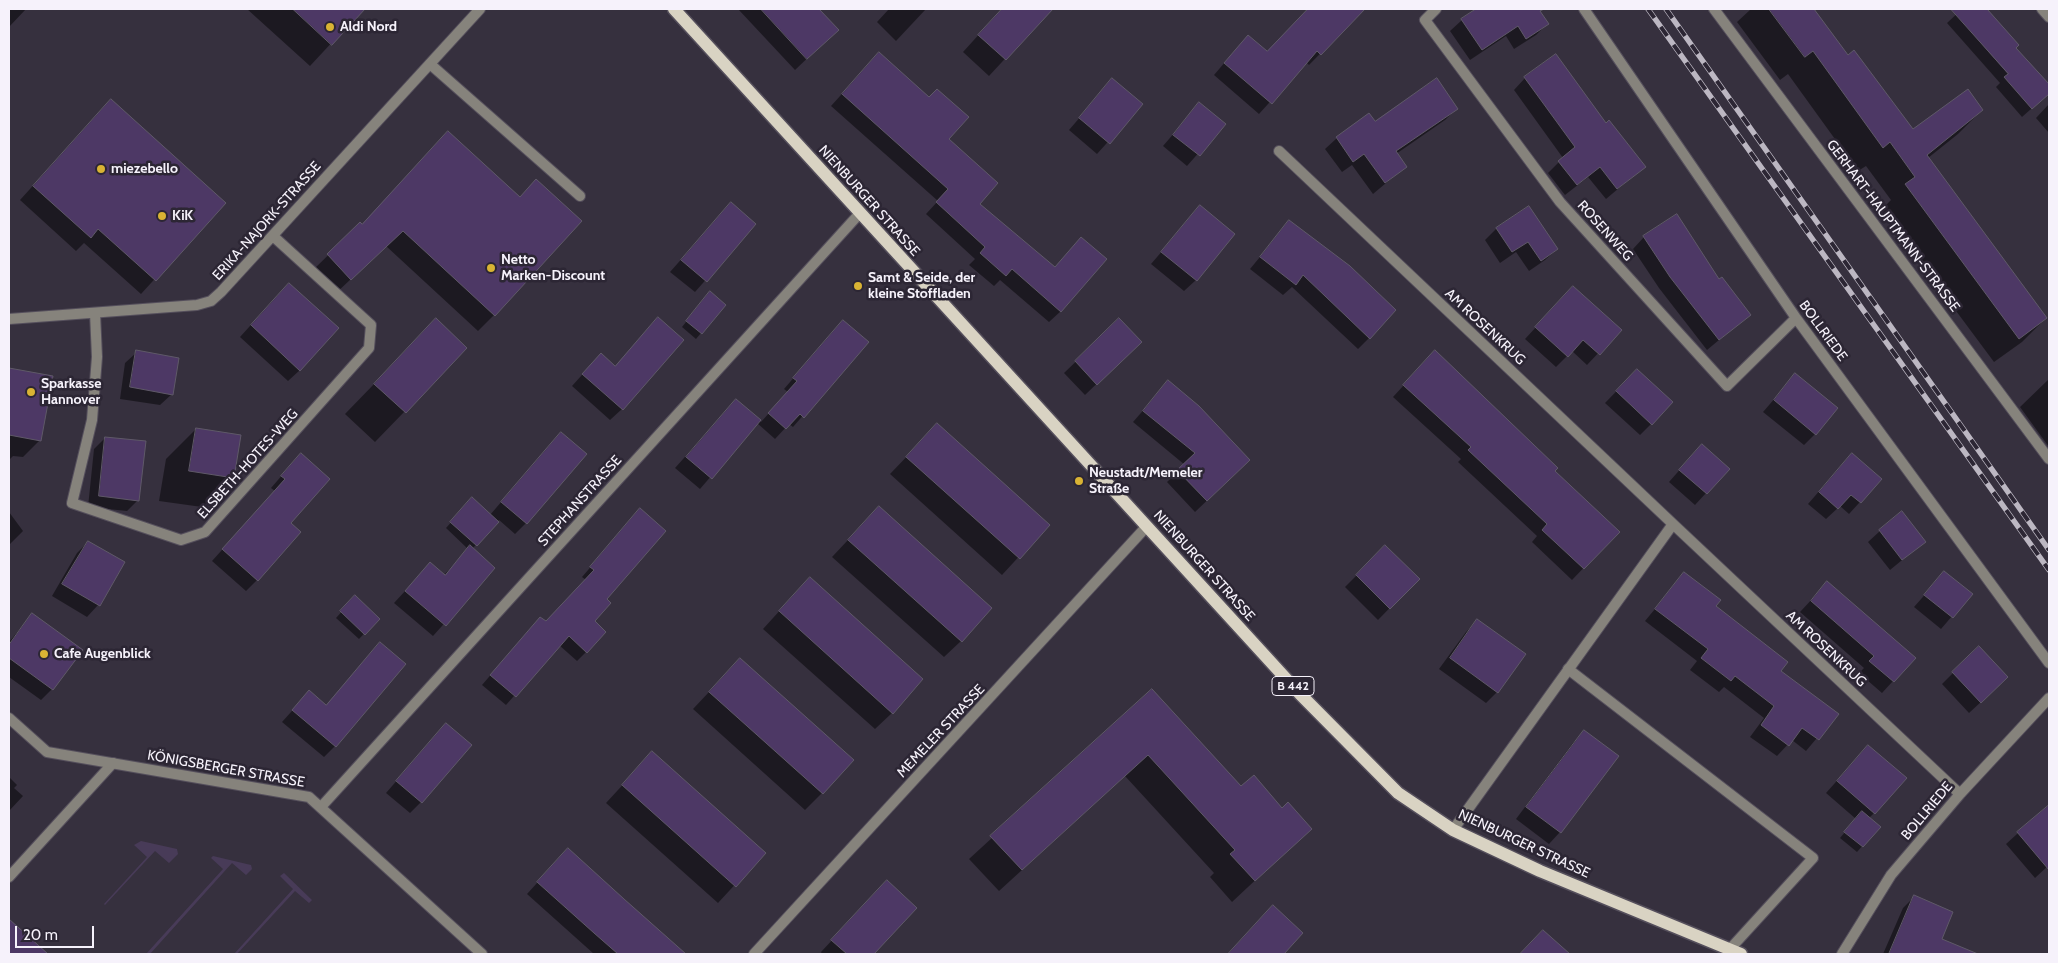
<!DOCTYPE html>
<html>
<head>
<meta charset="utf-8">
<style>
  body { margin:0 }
  #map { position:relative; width:2058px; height:963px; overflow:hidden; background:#36303e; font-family:Cabin,sans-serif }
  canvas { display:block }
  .frame { position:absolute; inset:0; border:10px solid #f6f2fb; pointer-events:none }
  .scale { position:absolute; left:15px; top:926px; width:79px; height:22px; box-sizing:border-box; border:2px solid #f6f2fb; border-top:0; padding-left:6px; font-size:15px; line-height:18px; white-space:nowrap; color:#f6f2fb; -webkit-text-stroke:4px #2c2634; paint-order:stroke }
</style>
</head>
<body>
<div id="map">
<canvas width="2058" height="963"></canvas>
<div class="frame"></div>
<div class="scale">20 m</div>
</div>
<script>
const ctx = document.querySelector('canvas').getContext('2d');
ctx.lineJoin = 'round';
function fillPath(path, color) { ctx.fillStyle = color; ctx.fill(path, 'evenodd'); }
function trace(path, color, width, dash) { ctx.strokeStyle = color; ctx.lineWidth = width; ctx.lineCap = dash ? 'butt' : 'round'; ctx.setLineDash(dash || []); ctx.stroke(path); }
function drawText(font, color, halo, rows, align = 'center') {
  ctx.font = font + ' Cabin,sans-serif'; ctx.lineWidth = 5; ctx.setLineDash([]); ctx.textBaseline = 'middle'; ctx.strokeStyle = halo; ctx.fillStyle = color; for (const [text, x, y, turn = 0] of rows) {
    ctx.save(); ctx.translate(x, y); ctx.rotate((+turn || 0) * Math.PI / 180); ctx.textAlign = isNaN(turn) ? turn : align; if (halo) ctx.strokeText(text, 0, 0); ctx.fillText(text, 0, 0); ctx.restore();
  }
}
const green = new Path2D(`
  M141 841 177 849 178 854 169 863 155 851 105 905 104 904 147 857 134 845Z
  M213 856 251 865 252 869 246 875 232 863 150 954H146L223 869 211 858Z
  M284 873 312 900 309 903 295 891 237 954H234L293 889 280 876Z`);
const shadow = new Path2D(`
  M9 9H26L9 27Z
  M247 9H363L310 66Z
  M738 9H817L837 30 795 70Z
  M889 9H926L896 41 877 22Z
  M1002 9H1051L989 76 963 52Z
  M1309 9H1364L1309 65 1306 62 1259 114 1214 75 1237 48 1266 52Z
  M1478 9H1537L1547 24 1536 35 1514 49 1506 36 1470 60 1450 31 1462 20Z
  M1751 9H1812L1847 57 1913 131 1982 110 1958 134 1928 158 2046 318 2022 342 1994 362 1881 210 1891 200 1866 166 1858 171 1788 74 1780 80 1737 22Z
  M1962 9H1986L2018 45 2015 48 2049 86V93L2022 117 1996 87 2000 83 1947 23Z
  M868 65 947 139 978 204 1061 311 1049 322 1000 280 994 286 969 265 975 259 926 214 938 201 831 106Z
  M1525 78 1606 125 1644 167 1606 199 1588 177 1565 195 1548 173 1563 158 1514 90Z
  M1112 80 1141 105 1097 154 1069 130Z
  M1199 104 1224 124 1187 166 1163 146Z
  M2049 104V133L2036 118Z
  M1456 109 1445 120 1396 154 1405 167 1373 194 1352 165 1342 172 1325 149 1337 138 1374 123Z
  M97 115 224 203 141 294 84 243 76 251 20 200Z
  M536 180 494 315 478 331 386 246 334 295 312 271 360 224 519 198Z
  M731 203 755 224 695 292 670 272Z
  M1200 207 1196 280 1184 291 1151 264Z
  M1529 208 1557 249 1545 260 1529 271 1516 252 1500 263 1485 240 1496 229Z
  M1289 222 1369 338 1358 349 1292 287 1283 295 1250 269Z
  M1644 237 1718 281 1749 315 1707 350 1659 288 1633 249Z
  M278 295 300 370 288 381 240 337Z
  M705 298 724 305 696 339 682 327Z
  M1562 299 1620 330 1587 365 1572 351 1556 367 1525 339Z
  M436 320 466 348 375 442 345 414Z
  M1119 320 1140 342 1085 395 1064 373Z
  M833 332 867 342 793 427 789 424 775 439 757 423 700 489 675 468 736 400 761 422 788 392 784 389Z
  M137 352 172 394 160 405 120 399 125 363Z
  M1424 363 1553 471 1618 532 1572 580 1532 542 1537 536 1458 462 1461 459 1393 397Z
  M590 366 622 409 610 420 572 386Z
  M9 369 52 377 40 440 23 457 13 456 9 460Z
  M1637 370 1651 424 1640 435 1605 403Z
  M1795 375 1815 434 1804 445 1763 412Z
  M2049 379V447L2020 407Z
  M1168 382 1238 471 1195 512 1167 482 1185 465 1133 422Z
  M937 425 1048 525 1002 575 890 474Z
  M196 429 233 477 202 507 159 501 166 459Z
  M105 438 138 500 127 511 88 507 94 449Z
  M550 445 526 523 515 534 499 520 472 549 494 568 433 636 394 603 430 564 444 575 468 549 446 528 472 499 490 515Z
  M1691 457 1728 469 1695 505 1669 482Z
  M290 466 289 523 257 580 246 591 212 561 275 491 271 488Z
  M1841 466 1880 480 1849 514 1840 506 1826 519 1808 504Z
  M879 507 961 641 944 657 832 557Z
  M9 512 23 531 9 545Z
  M631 520 605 599 593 621 586 652 577 661 559 645 506 705 482 685 531 628 540 618 545 623 586 580 582 577Z
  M1880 531 1924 542 1890 570 1868 542Z
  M88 542 124 563 98 605 87 617 52 596 77 553Z
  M1385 547 1418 579 1378 620 1345 587Z
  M1944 573 1971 594 1941 629 1914 607Z
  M1684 574 1780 671 1837 714 1806 751 1792 740 1777 756 1750 737 1764 718 1724 687 1719 692 1690 670 1697 661 1645 621Z
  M1827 583 1914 658 1882 693 1859 673 1864 668 1800 612Z
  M793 596 892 713 875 729 763 629Z
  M355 597 378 619 359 639 336 618Z
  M32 615 52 689 41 700 9 677V642Z
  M1477 621 1497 692 1486 703 1439 669 1466 632Z
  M740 659 822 793 805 810 693 709Z
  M1953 673 1995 689 1969 713 1942 684Z
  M1152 691 1241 788 1281 809 1310 829 1232 902 1210 877 1214 873 1125 776 999 891 969 859Z
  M309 692 326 706 335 746 324 757 282 722Z
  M446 724 421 802 410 813 386 793Z
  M1584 732 1560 832 1549 844 1516 819 1573 743Z
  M1868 746 1874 813 1869 818 1879 827 1857 852 1840 838 1856 819 1826 793Z
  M652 753 764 853 718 903 606 803Z
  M9 777 17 785 14 788 23 796 9 811Z
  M2049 805V865L2035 878 2006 844Z
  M557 861 679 950 675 954H594L527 894Z
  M876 893 915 908 872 954H822L821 952Z
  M1914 897 1940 939 1975 954H1883L1903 908Z
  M9 920 46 954H9Z
  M1256 924 1302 933 1282 954H1228Z`);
const building = new Path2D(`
  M293 9H365L332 45Z
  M761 9H819L839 30 807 59Z
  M1002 9H1053L1006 60 978 35Z
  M1308 9H1365L1321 55 1317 51 1272 104 1224 63 1248 35 1267 51Z
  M1476 9H1544L1540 11 1549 24 1526 39 1518 26 1482 50 1461 19Z
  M1769 9H1814L1848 55 1854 50 1913 129 1968 89 1983 110 1927 155 2047 318 2019 339 1905 184 1915 177 1890 142 1883 148 1813 51 1805 57Z
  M1951 9H1987L2019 45 2016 48 2049 84V94L2032 109 2004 77 2008 74Z
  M879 52 929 97 937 89 969 117 949 139 998 183 980 204 1055 267 1081 237 1107 259 1061 312 1012 269 1006 276 980 253 985 247 936 202 948 189 842 94Z
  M1556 54 1606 123 1609 120 1646 167 1617 189 1600 167 1577 185 1558 161 1575 147 1524 77Z
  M1112 78 1143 104 1110 144 1079 118Z
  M1437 78 1458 109 1396 151 1407 167 1385 183 1364 154 1353 162 1336 137 1369 113 1375 121Z
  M111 99 226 203 156 281 98 229 91 238 33 186Z
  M1199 102 1226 124 1200 156 1173 135Z
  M448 131 520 197 536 179 582 221 495 316 403 231 351 280 327 254 360 222 362 224Z
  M731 202 756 224 707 282 681 260Z
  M1200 205 1235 234 1197 281 1161 252Z
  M1529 206 1558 249 1541 261 1528 242 1512 252 1496 228Z
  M1677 214 1719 279 1722 277 1751 315 1719 340 1670 277 1643 236Z
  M1289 220 1350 266 1396 310 1370 339 1303 275 1296 285 1260 257Z
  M289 283 339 328 300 371 251 325Z
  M1573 286 1622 330 1600 355 1583 340 1568 357 1535 327Z
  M710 291 726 305 702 334 686 321Z
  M658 317 684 340 623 410 582 374 601 353 615 366Z
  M436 318 467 348 406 413 374 384Z
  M1119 318 1142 342 1097 385 1075 361Z
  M843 320 869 342 804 418 800 414 786 429 768 413 797 381 793 378Z
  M136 350 179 358 173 395 130 387Z
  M1435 350 1558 468 1555 471 1620 532 1584 569 1542 530 1547 524 1468 450 1471 447 1403 385Z
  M9 368 53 376 41 441 9 435Z
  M1637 369 1673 402 1652 425 1616 391Z
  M1795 373 1838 408 1816 435 1774 400Z
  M1168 380 1199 406 1250 460 1207 501 1177 470 1195 453 1143 411Z
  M736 399 761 420 712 479 686 457Z
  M937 423 1050 525 1020 559 906 457Z
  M196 428 241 435 234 478 189 471Z
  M561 432 587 454 527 524 501 502Z
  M105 437 146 441 139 501 99 496Z
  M1702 444 1730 469 1707 494 1679 470Z
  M301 453 330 479 291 523 301 532 258 581 222 549 285 479 281 476Z
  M1852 453 1882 479 1861 503 1851 495 1838 509 1819 492Z
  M472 497 499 522 477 546 450 522Z
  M879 506 992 608 962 642 848 540Z
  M640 508 666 531 607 599 611 603 595 621 606 632 587 653 569 636 516 697 490 675 540 617 546 621 594 570 590 567Z
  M1902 511 1926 542 1902 560 1879 530Z
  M88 541 125 562 100 606 62 584Z
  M470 545 495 568 446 626 405 591 430 562 445 575Z
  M1385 545 1420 579 1390 609 1356 575Z
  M1944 571 1973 594 1953 618 1924 595Z
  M1684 572 1721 600 1716 606 1788 662 1781 671 1839 714 1819 740 1802 728 1789 746 1761 725 1774 706 1735 676 1731 681 1701 658 1708 649 1655 609Z
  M810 577 923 679 893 714 779 611Z
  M1827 581 1916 658 1894 682 1869 661 1874 656 1811 601Z
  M355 595 380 619 365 635 340 611Z
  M32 613 83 650 53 690 9 658V645Z
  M1477 619 1526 654 1498 693 1450 658Z
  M380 642 406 664 336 747 292 710 309 690 326 705Z
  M1979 646 2008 677 1981 703 1952 672Z
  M740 658 854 760 823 794 709 692Z
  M1152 689 1241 786 1254 775 1282 808 1288 802 1312 829 1255 881 1230 854 1235 850 1148 755 1022 870 990 836Z
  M446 723 472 745 422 803 396 781Z
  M1584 730 1619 756 1561 833 1526 807Z
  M1868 745 1907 778 1875 814 1837 781Z
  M652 751 766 853 736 887 622 785Z
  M2049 805V870L2017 832Z
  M1862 811 1881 827 1863 847 1844 832Z
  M568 848 624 899 686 954H618L594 933 537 882Z
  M887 880 917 908 874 954H847L831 940Z
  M1914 895 1953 912 1942 939 1978 954H1889Z
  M1273 905 1303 933 1284 954H1228Z
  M9 919 48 954H9Z
  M1543 930 1570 954H1520Z`);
const lane = new Path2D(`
  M430 64 580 196
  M1568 669 1813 858 1730 949
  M9 877 113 763`);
const street = new Path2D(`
  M1436 9 1425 20 1560 202 1727 386 1796 318
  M1584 9 1796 318 2049 663
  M1714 9 2049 459
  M2042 9 2049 17
  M1279 151 1673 524 1453 830
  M95 313 97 357 92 420 72 503 181 540 205 532 369 348 371 325 273 236
  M9 319 197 305 211 301 221 292 480 9
  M1673 524 1960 794
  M9 718 47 752 309 797 482 954
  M321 807 860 213
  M754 954 1147 526
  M1842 954 1891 875 1960 794 2049 698`);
const primary = new Path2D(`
  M674 9 1300 694 1398 793 1453 830 1540 871 1741 954`);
const rail = new Path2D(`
  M1648 9 2049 570
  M1666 9 2049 550`);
const markers = [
  [330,27,5,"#d9b334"],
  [101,169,5,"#d9b334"],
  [162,216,5,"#d9b334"],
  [491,268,5,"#d9b334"],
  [858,286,5,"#d9b334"],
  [31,392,5,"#d9b334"],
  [1079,481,5,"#d9b334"],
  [44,654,5,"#d9b334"]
];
const shields = [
  [1293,686,42]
];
const shieldNames = [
  ["B 442",1293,686]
];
const poiNames = [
  ["Aldi Nord",340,27],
  ["miezebello",111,169],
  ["KiK",172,216],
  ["Netto",501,260],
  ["Marken-Discount",501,276],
  ["Samt & Seide, der",868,278],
  ["kleine Stoffladen",868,294],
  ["Sparkasse",41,384],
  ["Hannover",41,400],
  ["Neustadt/Memeler",1089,473],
  ["Straße",1089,489],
  ["Cafe Augenblick",54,654]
];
const streetNames = [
  ["NIENBURGER STRASSE",869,201,48],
  ["ERIKA-NAJORK-STRASSE",267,221,-48],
  ["GERHART-HAUPTMANN-STRASSE",1893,226,53],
  ["ROSENWEG",1605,231,48],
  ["AM ROSENKRUG",1485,327,43],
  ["BOLLRIEDE",1823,331,54],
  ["ELSBETH-HOTES-WEG",248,464,-48],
  ["STEPHANSTRASSE",580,501,-48],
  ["NIENBURGER STRASSE",1204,566,48],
  ["AM ROSENKRUG",1826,649,43],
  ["MEMELER STRASSE",941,731,-47],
  ["KÖNIGSBERGER STRASSE",226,769,10],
  ["BOLLRIEDE",1927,811,-50],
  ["NIENBURGER STRASSE",1524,844,25]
];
fillPath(green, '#483b58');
fillPath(shadow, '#0007');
fillPath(building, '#4d3865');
trace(building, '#5f5968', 1);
trace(lane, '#554f5c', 12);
trace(street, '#554f5c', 12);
trace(primary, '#554f5c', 15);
trace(lane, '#86837c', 10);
trace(street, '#86837c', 10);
trace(primary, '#d9d3c3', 12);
trace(rail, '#bcb7c2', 5.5);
trace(rail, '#2c2634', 4, [11]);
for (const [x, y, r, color] of markers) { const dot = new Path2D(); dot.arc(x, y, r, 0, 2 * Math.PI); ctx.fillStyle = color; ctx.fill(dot); trace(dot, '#2c2634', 2); }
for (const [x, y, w] of shields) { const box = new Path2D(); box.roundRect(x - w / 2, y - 9.5, w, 19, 4); ctx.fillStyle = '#2c2634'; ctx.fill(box); trace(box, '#f6f2fb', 1); }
drawText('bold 12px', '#f6f2fb', null, shieldNames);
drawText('bold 14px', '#f6f2fb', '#2c2634', poiNames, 'left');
drawText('14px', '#f6f2fb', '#2c2634', streetNames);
</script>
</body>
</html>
